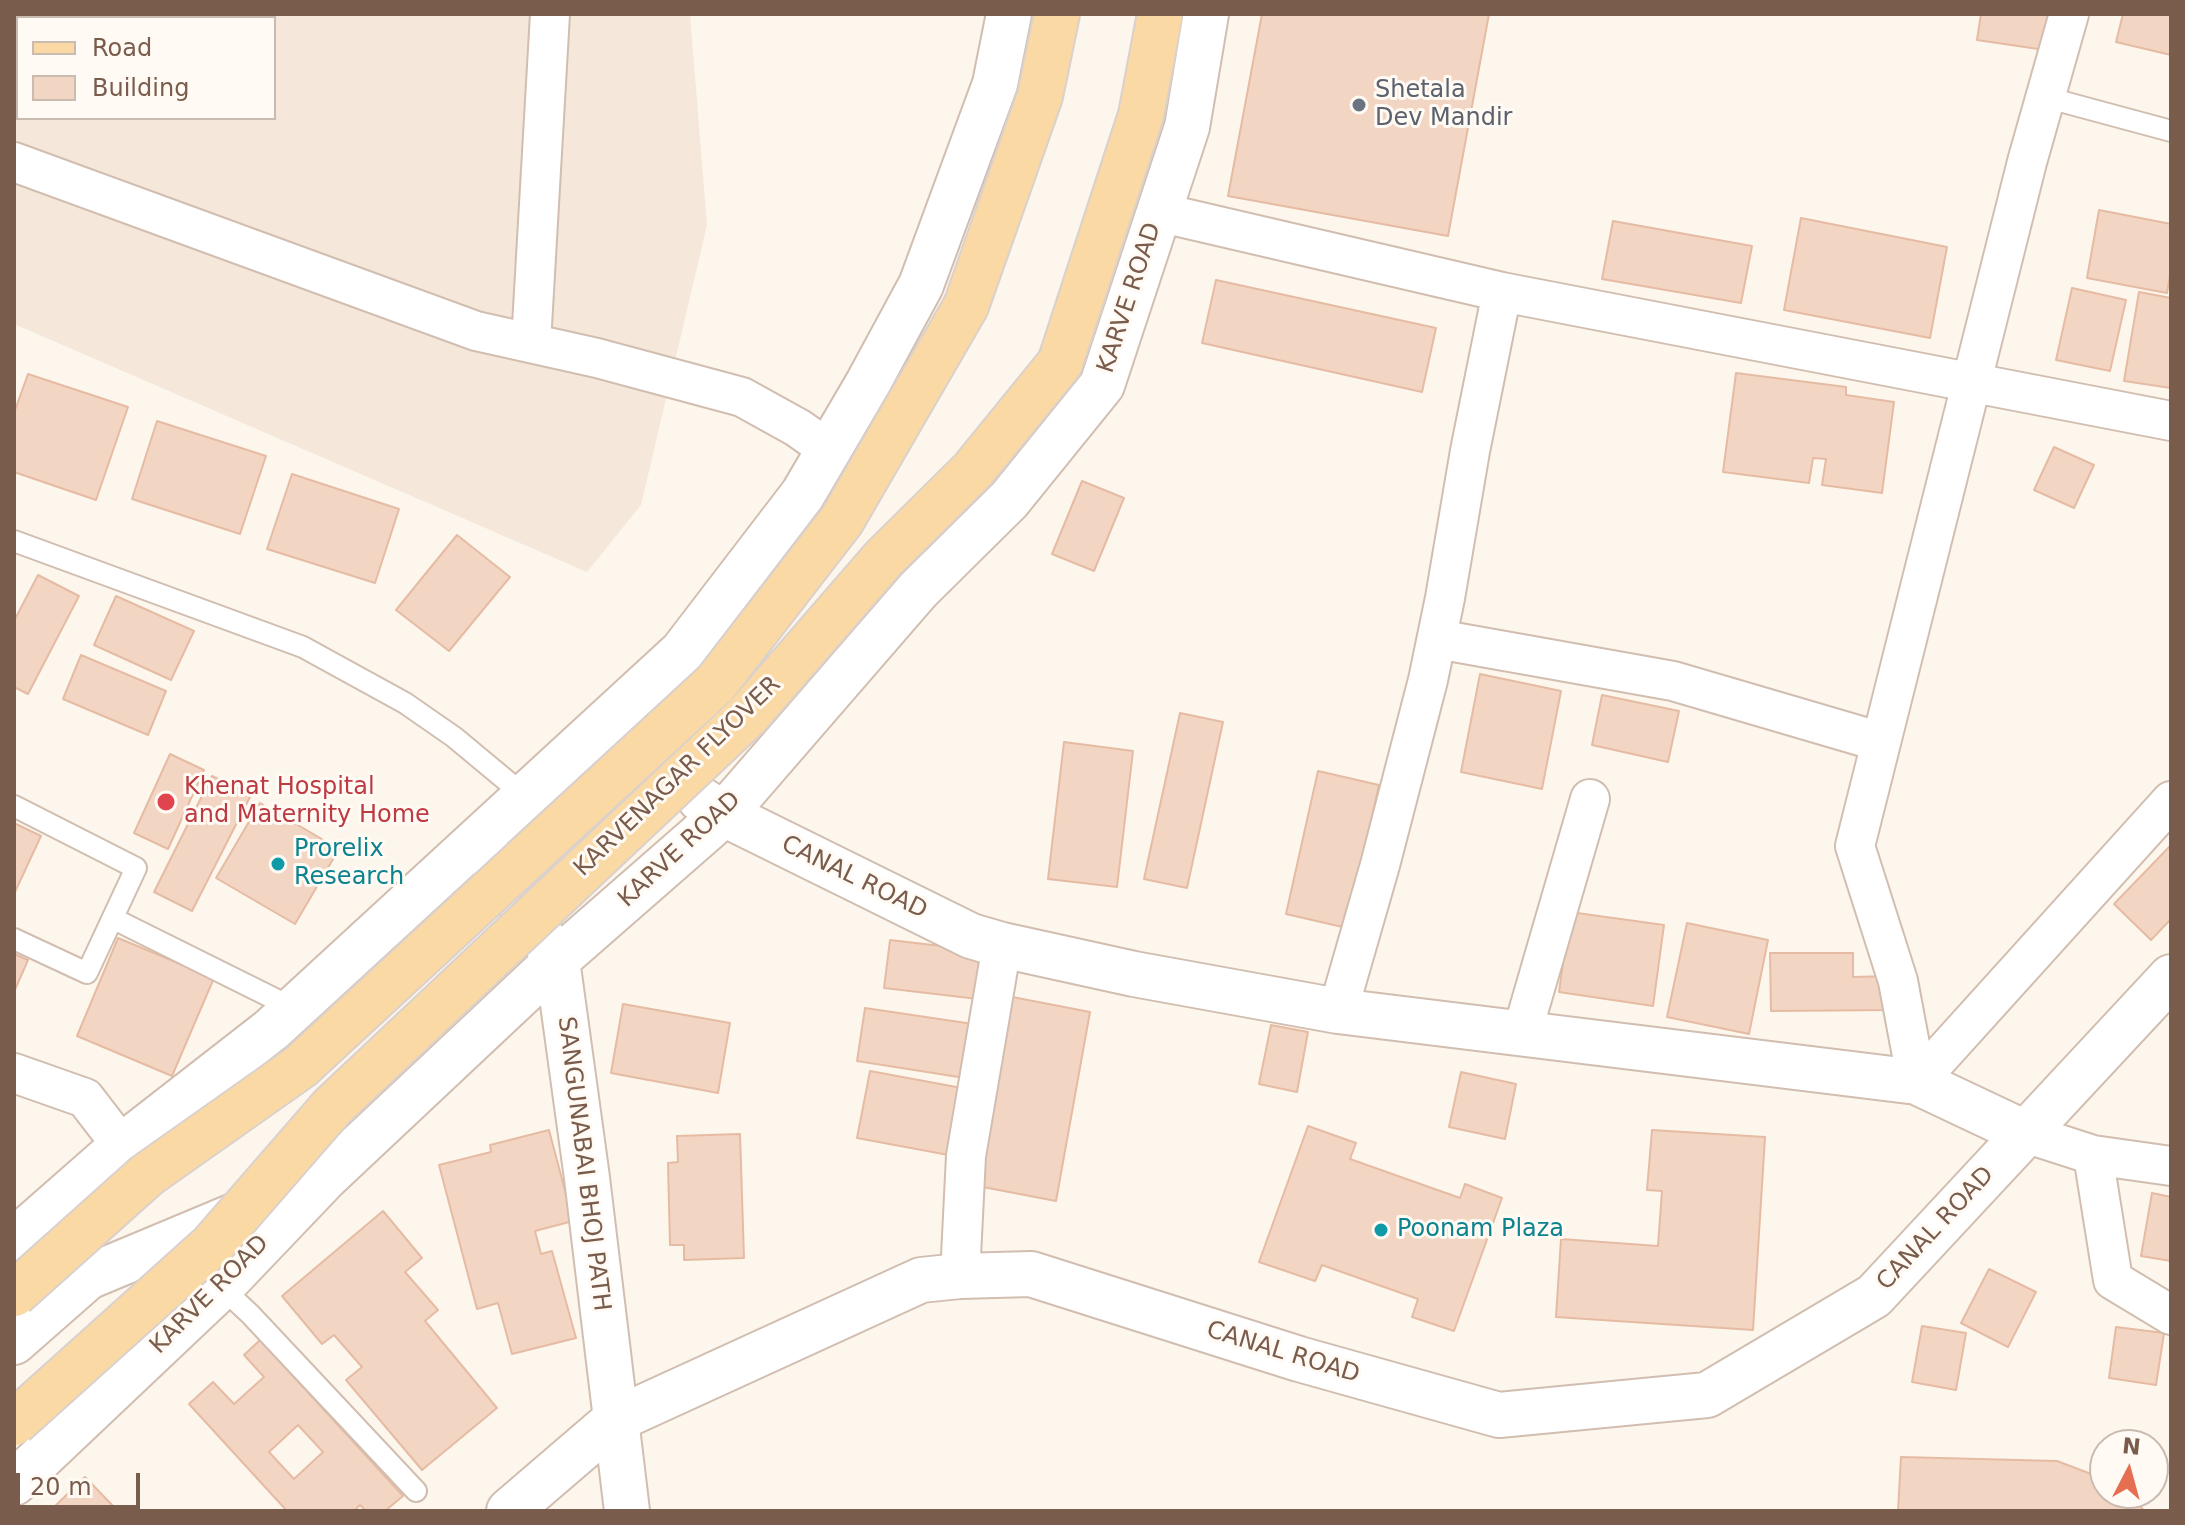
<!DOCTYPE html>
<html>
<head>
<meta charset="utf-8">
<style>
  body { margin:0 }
  #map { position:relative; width:2185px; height:1525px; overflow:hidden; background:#fdf6ec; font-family:"DejaVu Sans",sans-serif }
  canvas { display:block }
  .frame { position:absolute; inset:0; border:16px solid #7a5c4d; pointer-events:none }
  .legend { position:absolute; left:16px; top:16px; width:260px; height:104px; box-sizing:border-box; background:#fffaf3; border:2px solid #cabbb1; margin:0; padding:10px 14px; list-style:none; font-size:24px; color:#7a5c4d }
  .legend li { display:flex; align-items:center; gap:16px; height:40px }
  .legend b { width:40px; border:2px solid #cabbb1 }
  .north { position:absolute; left:2089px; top:1429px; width:80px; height:80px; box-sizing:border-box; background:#fffaf3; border:2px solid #cabbb1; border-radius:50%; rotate:6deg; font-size:22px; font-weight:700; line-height:32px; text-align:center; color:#7a5c4d }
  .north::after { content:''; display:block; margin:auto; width:28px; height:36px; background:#e76f51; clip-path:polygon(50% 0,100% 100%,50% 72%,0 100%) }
  .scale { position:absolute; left:16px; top:1473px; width:124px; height:36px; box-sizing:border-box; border:4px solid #7a5c4d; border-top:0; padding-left:10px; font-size:24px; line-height:28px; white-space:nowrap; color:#7a5c4d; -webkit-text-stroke:6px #fffaf3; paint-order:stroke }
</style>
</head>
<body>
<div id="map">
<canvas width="2185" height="1525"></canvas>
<div class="frame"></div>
<ul class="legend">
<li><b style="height:10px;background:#fbd9a5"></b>Road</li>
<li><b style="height:22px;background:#f3d5c3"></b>Building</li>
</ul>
<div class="north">N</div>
<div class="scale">20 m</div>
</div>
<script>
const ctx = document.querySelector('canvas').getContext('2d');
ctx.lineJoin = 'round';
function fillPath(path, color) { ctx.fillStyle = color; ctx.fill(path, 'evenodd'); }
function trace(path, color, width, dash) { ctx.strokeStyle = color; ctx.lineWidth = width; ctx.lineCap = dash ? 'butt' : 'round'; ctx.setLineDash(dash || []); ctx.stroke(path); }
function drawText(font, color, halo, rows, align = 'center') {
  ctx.font = font + ' "DejaVu Sans",sans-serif'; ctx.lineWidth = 6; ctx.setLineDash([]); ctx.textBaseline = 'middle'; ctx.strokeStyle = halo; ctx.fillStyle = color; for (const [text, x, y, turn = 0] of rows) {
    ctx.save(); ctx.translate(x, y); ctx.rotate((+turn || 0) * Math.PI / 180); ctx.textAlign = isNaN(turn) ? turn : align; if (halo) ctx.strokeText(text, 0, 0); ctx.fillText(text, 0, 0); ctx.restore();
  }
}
const residential = new Path2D(`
  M14 14H690L707 225 641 505 587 572 14 324ZM18 18H274V118H18Z`);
const building = new Path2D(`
  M1262 14H1489L1448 236 1228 196Z
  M1981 14H2057L2052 51 1977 40Z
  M2123 14H2171V55L2116 42Z
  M2099 210 2171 224V270L2167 293 2087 278Z
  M1801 218 1947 247 1930 338 1784 310Z
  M1613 221 1752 246 1741 303 1602 279Z
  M1216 280 1436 328 1422 392 1202 343Z
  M2072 288 2126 300 2110 371 2056 360Z
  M2139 292 2171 298V388L2124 381Z
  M1736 373 1846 387V395L1894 402 1882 493 1822 485 1826 459 1813 458 1809 483 1723 472Z
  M28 374 128 407 96 500 14 472V413Z
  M157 421 266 456 240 534 132 499Z
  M2054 447 2094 465 2074 508 2034 490Z
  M292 474 399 509 375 583 267 549Z
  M1082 481 1124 498 1094 571 1052 554Z
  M457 535 510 577 449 651 396 610Z
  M38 575 79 596 28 694 14 687V621Z
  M116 596 194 631 171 680 94 645Z
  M81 655 166 691 148 735 63 699Z
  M1480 674 1561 691 1542 789 1461 772Z
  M1602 695 1679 711 1668 762 1592 745Z
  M1180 713 1223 722 1187 888 1144 879Z
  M1064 742 1133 751 1117 887 1048 879Z
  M170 754 204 770 168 849 134 833Z
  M1318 771 1379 785 1347 928 1286 914Z
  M212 776 251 795 192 911 154 892Z
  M260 803 339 849 295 924 216 878Z
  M14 823 41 836 14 894Z
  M2171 845V919L2151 940 2114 904Z
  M1570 912 1664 925 1653 1006 1559 992Z
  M1687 923 1768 940 1749 1034 1667 1017Z
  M118 938 214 978 172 1076 77 1036Z
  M890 940 984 951 978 999 884 988Z
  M1770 953H1853V977L1890 976V1010L1771 1011Z
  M14 954 28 960 14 992Z
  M1002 995 1090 1012 1056 1201 967 1184Z
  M623 1004 730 1023 718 1093 611 1073Z
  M865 1008 973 1024 965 1078 857 1061Z
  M1271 1025 1308 1032 1297 1092 1259 1084Z
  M870 1071 967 1089 954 1156 857 1138Z
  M1461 1072 1516 1084 1505 1139 1449 1127Z
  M1308 1126 1356 1143 1350 1159 1460 1198 1465 1184 1502 1198 1454 1331 1412 1317 1418 1299 1322 1265 1315 1281 1259 1262Z
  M549 1130 573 1221 535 1231 541 1254 552 1251 576 1338 512 1354 498 1303 477 1309 439 1165 491 1152 490 1145Z
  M1652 1130 1765 1137 1753 1330 1556 1317 1561 1239 1658 1246 1662 1191 1647 1190Z
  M740 1134 744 1258 684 1260V1245H670L668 1163 678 1162 677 1136Z
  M2152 1193 2171 1197V1261L2141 1256Z
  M383 1211 422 1258 405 1272 438 1310 425 1321 497 1408 422 1470 346 1380 362 1367 334 1335 322 1344 282 1296Z
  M1989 1269 2036 1292 2008 1347 1961 1323Z
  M1922 1326 1966 1333 1956 1390 1912 1382Z
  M2116 1327 2164 1333 2156 1385 2109 1378Z
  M260 1340 403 1496 385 1511H366L360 1505 354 1511H287L189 1404 213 1382 234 1404 264 1377 244 1355ZM298 1425 323 1452 294 1479 269 1452Z
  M1901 1457 2057 1461 2099 1477 2105 1481V1493H2124L2145 1511H1898Z
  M85 1477 118 1511H54L52 1509Z`);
const service = new Path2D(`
  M2045 97 2171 131
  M14 541 303 647 405 703 454 737 525 796
  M14 806 136 868 87 973 14 939
  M114 919 295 1009
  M221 1287 250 1314 416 1491`);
const minor = new Path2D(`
  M14 162 476 331 597 358 742 397 798 428 829 450
  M1158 212 1502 292 2171 421
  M531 343 550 14
  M1437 639 1673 681 1881 742
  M1338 1011 1380 865 1428 680 1445 598 1470 451 1502 292
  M1522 1033 1590 799
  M14 1073 85 1098 122 1146
  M1917 1082 1898 981 1855 846 2027 162 2069 14
  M1917 1082 2171 801
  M2025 1133 2093 1155 2171 1166
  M2093 1155 2113 1280 2171 1315
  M960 1276 966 1156 1002 945`);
const tertiary = new Path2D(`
  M700 799 724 814 971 936 1002 945 1134 974 1338 1011 1917 1082 2025 1133
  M484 848 557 960 587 1178 627 1511
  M14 1241 122 1146 271 1030 682 652 803 494 868 383 921 285 995 84 1009 14
  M14 1342 88 1277 246 1211
  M14 1483 221 1287 325 1178 557 960 724 814 918 590 1009 500 1102 385 1187 127 1206 14
  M509 1511 615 1420 921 1280 960 1276 1031 1274 1299 1359 1499 1415 1707 1395 1874 1296 2171 977`);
const primary = new Path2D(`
  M966 306 1040 96 1057 14
  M1060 363 1141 115 1160 14`);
const primaryBridge = new Path2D(`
  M14 1294 147 1175 300 1067 716 683 842 520 966 306
  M14 1423 212 1245 332 1107 747 716 884 558 973 470 1060 363`);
const markers = [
  [1359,105,8,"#6b7280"],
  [166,802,10,"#e0444e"],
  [278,864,8,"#0f9aa8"],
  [1381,1230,8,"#0f9aa8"]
];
const worshipNames = [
  ["Shetala",1375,91],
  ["Dev Mandir",1375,119]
];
const streetNames = [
  ["KARVE ROAD",1130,298,-72],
  ["KARVENAGAR FLYOVER",678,777,-44],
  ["KARVE ROAD",680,850,-43],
  ["CANAL ROAD",854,878,26],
  ["SANGUNABAI BHOJ PATH",583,1164,83],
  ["CANAL ROAD",1936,1229,-47],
  ["KARVE ROAD",210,1295,-45],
  ["CANAL ROAD",1283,1353,17]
];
const healthNames = [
  ["Khenat Hospital",184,788],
  ["and Maternity Home",184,816]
];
const cultureNames = [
  ["Prorelix",294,850],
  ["Research",294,878],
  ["Poonam Plaza",1397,1230]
];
fillPath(residential, '#f5e8da');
fillPath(building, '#f3d5c3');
trace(building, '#e6bba3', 2);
trace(service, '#d1beb0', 24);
trace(minor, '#d1beb0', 42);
trace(tertiary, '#d1beb0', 48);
trace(primary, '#dad1cd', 48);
trace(service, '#fff', 20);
trace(minor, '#fff', 38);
trace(tertiary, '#fff', 44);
trace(primary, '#fbd9a5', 44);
trace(primaryBridge, '#dad1cd', 48, []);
trace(primaryBridge, '#fbd9a5', 44);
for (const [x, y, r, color] of markers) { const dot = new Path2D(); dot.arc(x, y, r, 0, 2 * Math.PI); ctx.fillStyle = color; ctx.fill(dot); trace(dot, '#fffaf3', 3); }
drawText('24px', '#5b616d', '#fffaf3', worshipNames, 'left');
drawText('24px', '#7a5c4d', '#fffaf3', streetNames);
drawText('24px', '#be3a42', '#fffaf3', healthNames, 'left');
drawText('24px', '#0d838f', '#fffaf3', cultureNames, 'left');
</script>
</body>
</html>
